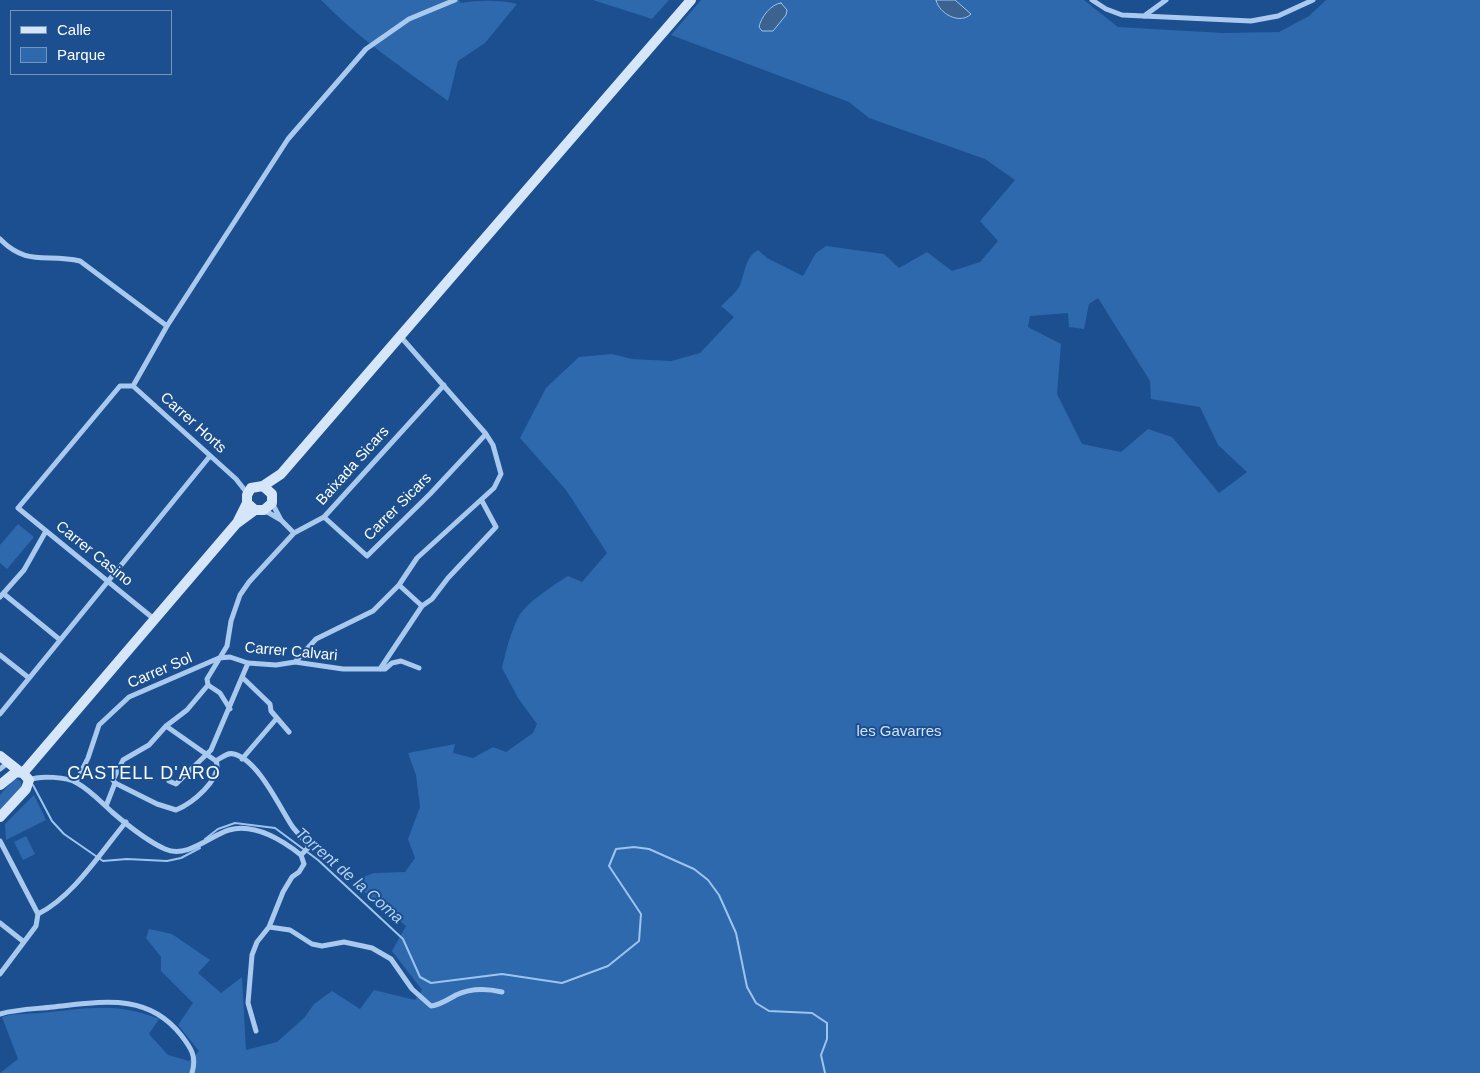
<!DOCTYPE html>
<html>
<head>
<meta charset="utf-8">
<style>
  body { margin:0 }
  #map { position:relative; width:1480px; height:1073px; overflow:hidden; background:#1b4f8f; font-family:Arial,sans-serif }
  canvas { display:block }
  .legend { position:absolute; left:10px; top:10px; width:162px; height:65px; box-sizing:border-box; background:#1b4f8f; border:1px solid #7695bc; margin:0; padding:6px 9px; list-style:none; font-size:15px; color:#fff }
  .legend li { display:flex; align-items:center; gap:10px; height:25px }
  .legend b { width:25px; border:1px solid #7695bc }
</style>
</head>
<body>
<div id="map">
<canvas width="1480" height="1073"></canvas>
<ul class="legend">
<li><b style="height:6px;background:#d6e6fa"></b>Calle</li>
<li><b style="height:14px;background:#2e69ad"></b>Parque</li>
</ul>
</div>
<script>
const ctx = document.querySelector('canvas').getContext('2d');
ctx.lineJoin = 'round';
function fillPath(path, color) { ctx.fillStyle = color; ctx.fill(path, 'evenodd'); }
function trace(path, color, width, dash) { ctx.strokeStyle = color; ctx.lineWidth = width; ctx.lineCap = dash ? 'butt' : 'round'; ctx.setLineDash(dash || []); ctx.stroke(path); }
function drawText(font, color, halo, rows, align = 'center') {
  ctx.font = font + ' Arial,sans-serif'; ctx.lineWidth = 4; ctx.setLineDash([]); ctx.textBaseline = 'middle'; ctx.strokeStyle = halo; ctx.fillStyle = color; for (const [text, x, y, turn = 0] of rows) {
    ctx.save(); ctx.translate(x, y); ctx.rotate((+turn || 0) * Math.PI / 180); ctx.textAlign = isNaN(turn) ? turn : align; if (halo) ctx.strokeText(text, 0, 0); ctx.fillText(text, 0, 0); ctx.restore();
  }
}
const green = new Path2D(`
  M321 0H459L461 3C478 0 502 0 517 4L485 43 458 61 448 101C404 69 359 39 321 0Z
  M593 0H669L652 19Z
  M701 0H1084L1118 27 1223 33 1279 32 1309 16 1326 0H1480V1073H0L18 1059 2 1017C15 1013 26 1014 40 1013 85 1009 115 1001 159 1019L149 1034 168 1055 189 1061 199 1051 178 1025 193 1003 161 971V957L146 938 149 929 172 934 210 960 198 973 221 993 242 977 246 1050 277 1042 304 1018 314 1004 332 991 360 1009 374 990 415 1000 422 990 392 951 406 926 363 891 358 879 374 873 405 872 415 858 408 839 420 807 416 775 408 753 455 744 453 753 473 758 493 747 506 752 533 733 537 724 518 698 502 668C506 650 511 631 519 616 527 602 554 585 568 576L582 582 607 553 566 490 520 438 546 388 579 357 612 354 632 359 671 361 700 353 734 317 721 306C727 300 737 292 740 285 745 273 745 257 758 250L767 258 803 276 816 253 826 246 884 254 899 268 927 252 952 271 980 262 998 241 980 221 1015 180 985 159 869 118 849 102 671 35ZM1098 298 1150 381 1151 399 1200 407 1218 445 1247 472 1219 493 1172 437 1148 429 1121 452 1082 444 1057 394 1061 344 1028 327 1030 316 1068 313 1069 327 1084 329 1089 304Z
  M18 524 34 537 7 569 0 563V545Z
  M17 779 21 781 22 789 0 813V795L13 780Z
  M34 795 46 820 6 840 5 824Z
  M26 836 35 854 23 860 14 842Z`);
const water = new Path2D(`
  M936 0H955L971 14C960 25 939 14 936 0Z
  M781 3 787 10 786 15 773 31H762L759 27C761 17 771 4 781 3Z`);
const stream = new Path2D(`
  M33 785 52 821 64 834 103 861 127 859 167 861 181 858 200 848
  M205 839 218 829 235 823 275 828 318 860 403 939 420 977 431 983 502 974 562 983 608 966 639 941 641 914 609 866 616 849 634 847 649 849 694 869 708 880 719 895 736 933 747 987 756 1003 769 1011 812 1013 827 1023V1039L821 1055 825 1073`);
const street = new Path2D(`
  M1092 0 1106 9 1122 15 1251 21 1278 16 1313 0
  M1144 16 1166 0
  M0 239C27 267 47 253 80 261L167 326
  M133 386 167 326 288 139 366 49 409 19 455 0
  M133 386H120L18 508 154 619
  M133 386 236 479 247 493
  M272 503 281 520
  M264 510 281 520 294 533
  M324 517 367 556 430 494 486 434
  M399 585 422 606
  M4 594 59 639
  M0 597 24 570 46 531
  M0 655 29 678
  M295 662 316 639 373 611 399 585 417 558 494 488 501 474 493 445 486 434 400 336
  M380 669 422 606 432 599 448 578 496 527 482 501
  M243 678 270 704 271 711 289 732
  M208 685 220 693 230 709
  M0 714 210 456
  M242 759 277 718
  M216 761C221 758 227 752 234 754 258 760 279 806 292 826 297 833 304 839 309 847L301 855
  M0 769 5 765
  M29 780C40 775 67 777 77 783 90 790 101 802 112 812 126 824 149 842 165 849 187 859 211 835 229 830 254 823 282 840 301 855L304 864 299 872 292 877 283 892 269 927 257 942 252 955 248 1003 256 1031
  M169 781 176 784 211 750 248 663
  M76 782 88 758 99 725 129 697 219 658 230 657 248 663 276 665 295 662 343 669H385L392 663 401 661 419 668
  M115 783 157 804 176 810C191 804 223 779 216 761L166 726
  M106 806 115 783 113 780 123 760 149 745 166 726 187 710 208 685 207 679 227 646 231 621 240 595 249 582 294 533 324 517 444 385
  M0 841 38 914 36 926 0 974
  M38 914C73 897 101 852 126 822
  M0 923 24 942
  M269 927 290 930 312 944 322 946 344 942 372 948 391 959 412 989 431 1006C440 1005 447 1000 456 995 471 988 485 988 502 992
  M0 1014C17 1009 35 1009 53 1007 101 1002 147 992 181 1035 191 1048 197 1056 192 1073`);
const secondary = new Path2D(`
  M263 486 281 474 691 0
  M238 521 247 503V495L251 488 263 486 272 494V503L264 510H255L247 503
  M0 756 19 771
  M23 773 236 524 255 510
  M0 785 16 772 23 773 29 780 26 789 0 817`);
const streetNames = [
  ["Carrer Horts",193,423,42],
  ["Baixada Sicars",353,466,-48],
  ["Carrer Sicars",398,507,-45],
  ["Carrer Casino",94,554,39],
  ["Carrer Calvari",291,652,5],
  ["Carrer Sol",160,671,-23]
];
const parkNames = [
  ["les Gavarres",899,732]
];
const waterNames = [
  ["Torrent de la Coma",349,876,41]
];
const quarterNames = [
  ["CASTELL D'ARO",144,774]
];
fillPath(green, '#2e69ad');
fillPath(water, '#3c6290');
trace(water, '#9cc4f0', 1);
trace(stream, '#9cc4f0', 2);
trace(street, '#a9c9ee', 5);
trace(secondary, '#d6e6fa', 10);
drawText('15px', '#fff', '#1b4f8f', streetNames);
drawText('15px', '#cfe3fa', '#1b4f8f', parkNames);
drawText('italic 16px', '#b5d3f5', '#1b4f8f', waterNames);
ctx.letterSpacing = '1px';
drawText('18px', '#fff', '#1b4f8f', quarterNames);
ctx.letterSpacing = '0px';
</script>
</body>
</html>
